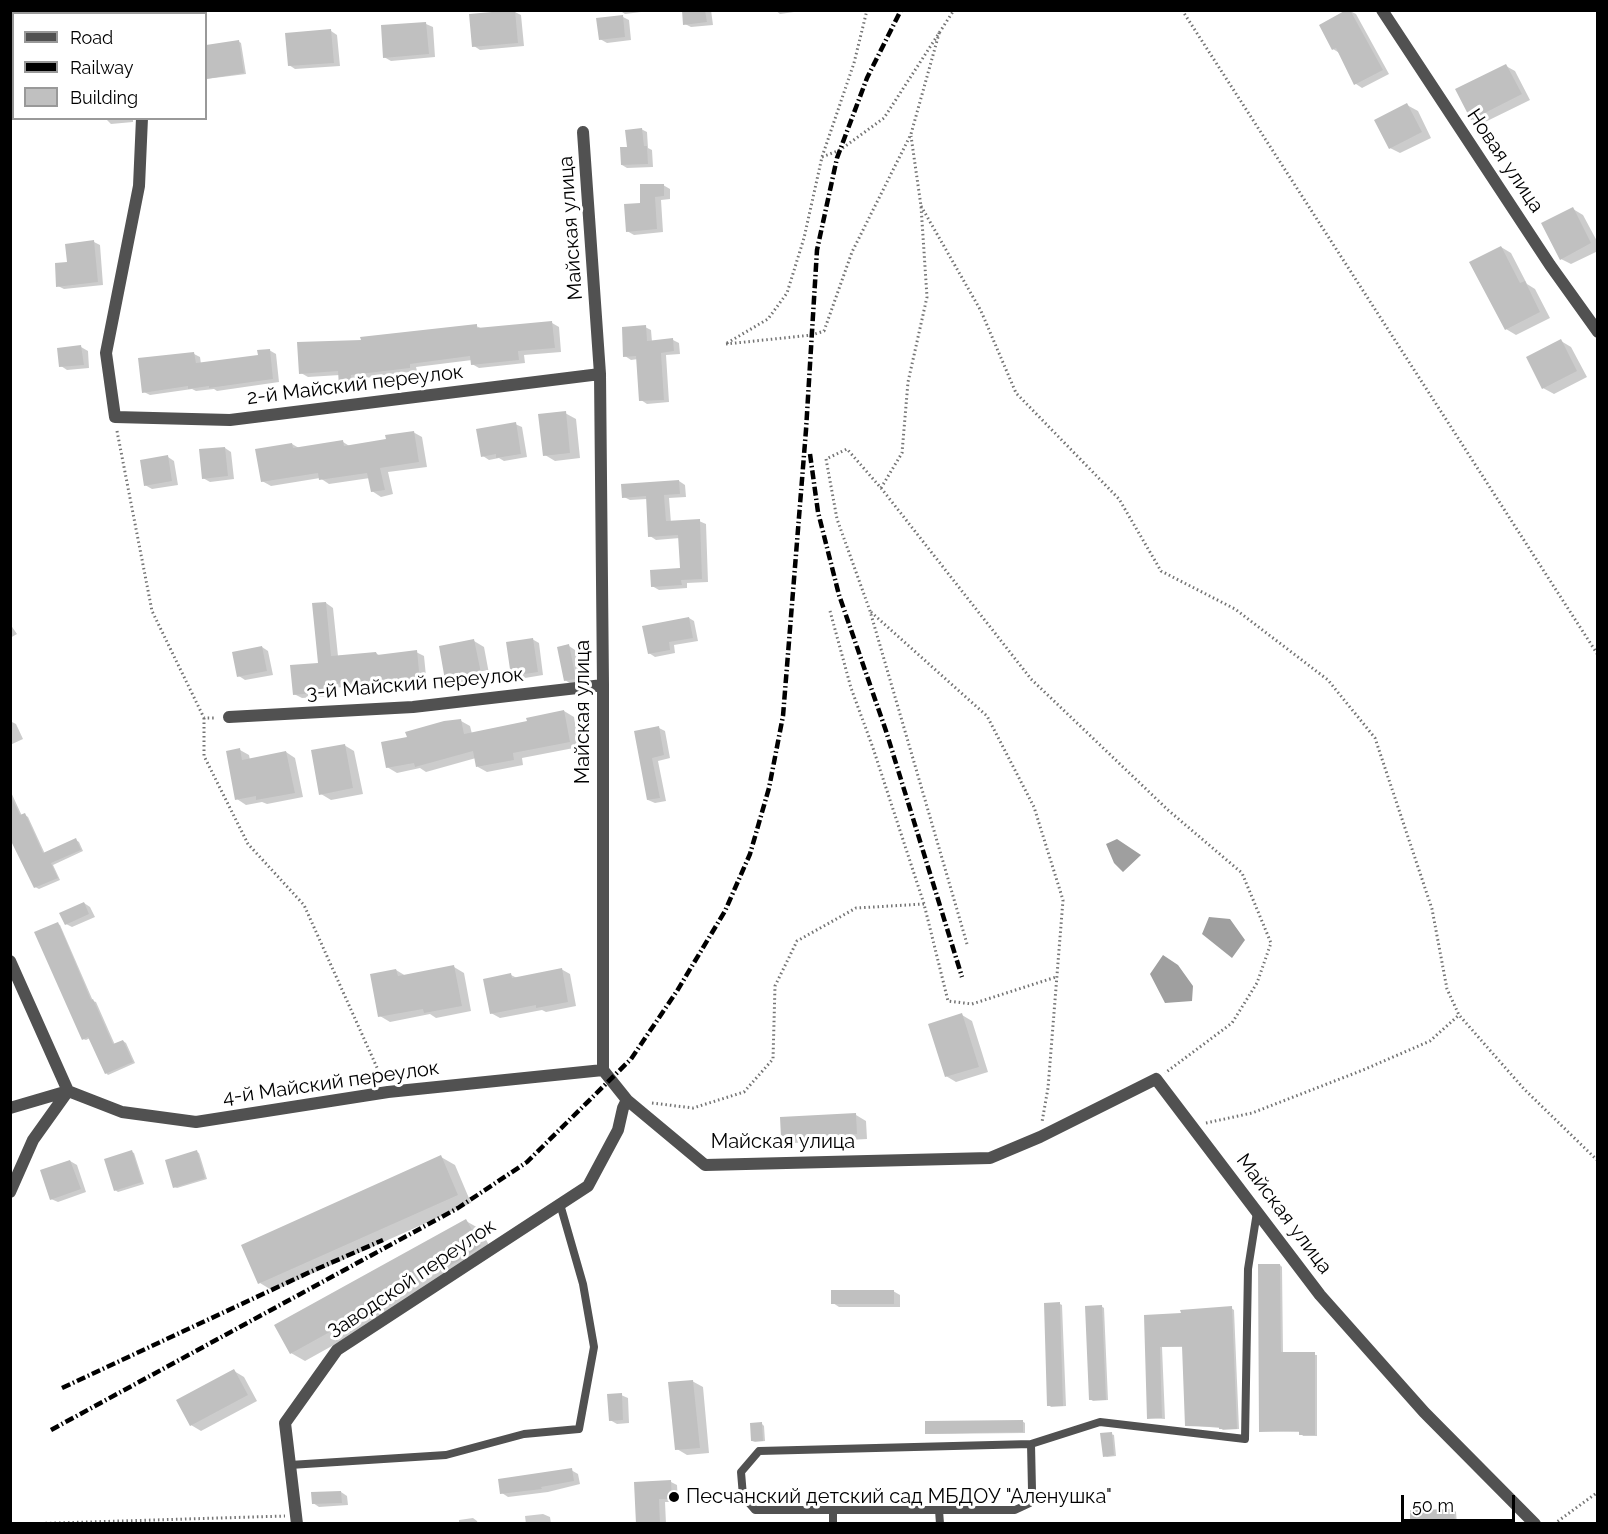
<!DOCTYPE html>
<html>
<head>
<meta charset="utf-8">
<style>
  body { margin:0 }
  #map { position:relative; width:1608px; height:1534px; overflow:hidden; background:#fff; font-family:Raleway,sans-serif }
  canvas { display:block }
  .frame { position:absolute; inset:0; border:12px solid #000; pointer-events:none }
  .legend { position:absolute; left:12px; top:12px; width:195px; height:108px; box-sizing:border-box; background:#fff; border:2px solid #999; margin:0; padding:8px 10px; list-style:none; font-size:18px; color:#000 }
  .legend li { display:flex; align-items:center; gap:12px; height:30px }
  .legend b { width:30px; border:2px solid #999 }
  .scale { position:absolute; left:1401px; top:1495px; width:114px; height:27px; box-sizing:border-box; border:3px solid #000; border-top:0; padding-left:8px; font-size:18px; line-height:21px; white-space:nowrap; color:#000; -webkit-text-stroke:4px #fff; paint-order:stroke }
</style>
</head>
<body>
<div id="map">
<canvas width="1608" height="1534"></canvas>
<div class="frame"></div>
<ul class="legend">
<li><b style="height:8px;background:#515151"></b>Road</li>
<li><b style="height:8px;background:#000"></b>Railway</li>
<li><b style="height:16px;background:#c0c0c0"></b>Building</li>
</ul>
<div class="scale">50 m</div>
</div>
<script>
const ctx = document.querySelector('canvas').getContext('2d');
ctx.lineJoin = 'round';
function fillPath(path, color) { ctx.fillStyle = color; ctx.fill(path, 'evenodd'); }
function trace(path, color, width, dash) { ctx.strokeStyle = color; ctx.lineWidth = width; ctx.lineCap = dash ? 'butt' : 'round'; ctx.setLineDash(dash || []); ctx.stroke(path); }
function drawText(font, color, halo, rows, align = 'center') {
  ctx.font = font + ' Raleway,sans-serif'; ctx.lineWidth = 6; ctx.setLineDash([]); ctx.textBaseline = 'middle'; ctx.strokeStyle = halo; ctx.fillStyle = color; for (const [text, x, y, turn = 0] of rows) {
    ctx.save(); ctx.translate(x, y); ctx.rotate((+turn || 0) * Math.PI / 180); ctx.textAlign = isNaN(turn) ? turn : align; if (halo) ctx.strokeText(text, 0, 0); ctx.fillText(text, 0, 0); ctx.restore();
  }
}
const water = new Path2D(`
  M1117 839 1141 855 1123 872 1114 863 1106 844Z
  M1209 917 1230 919 1245 940 1232 958 1202 934Z
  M1163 955 1178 965 1193 986 1192 1001 1165 1003 1150 974Z`);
const shadow = new Path2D(`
  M619 10H657L625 14Z
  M683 10H711L713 25 691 27 685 24Z
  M775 10H801V11L780 14Z
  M1350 11 1356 14 1389 74 1362 88 1356 84 1341 54 1333 49Z
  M515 12 521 15 524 46 480 50 474 46Z
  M623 17 629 20 631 40 607 43 600 39Z
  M426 24 433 27 435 57 391 61 384 57Z
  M331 31 337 35 340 66 295 69 289 65Z
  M10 36 14 37V63H10Z
  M238 41 241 43 246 74 206 79V47Z
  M1506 66 1515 71 1530 100 1481 124 1472 119Z
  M1407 105 1418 111 1431 138 1400 153 1390 148Z
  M105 118H133V122L111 124Z
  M641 129 647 132 648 148 652 150 653 167 627 168 622 165 628 148Z
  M663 185 670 189V199L661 200 663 232 634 235 627 231 642 204Z
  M1573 209 1583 215 1598 243V251L1571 264 1561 259Z
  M94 242 100 245 103 285 64 289 58 286 69 263Z
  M1501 247 1511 253 1527 284 1535 289 1550 318 1516 335 1506 329Z
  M552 323 559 327 561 352 524 355 525 363 479 368 472 364V360L416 367 417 371 358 379V389L348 390 340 385V375L308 377 301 373 363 341 476 326 483 329Z
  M645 327 651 330 652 342 673 340 679 343 680 354 666 355 669 402 647 404 641 400 638 359 631 360 625 356Z
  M1561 341 1571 347 1587 377 1554 394 1543 388Z
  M81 347 88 351 89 368 67 370 61 366Z
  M269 350 276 354 279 382 217 391 214 389 196 391 192 389 150 395 144 392 194 354 200 357 201 364 259 357Z
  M565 413 576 419 580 458 555 461 545 455Z
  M515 424 522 427 527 457 504 461 499 458 489 460 483 456Z
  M413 432 422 437 427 467 388 472 393 494 381 497 372 491 370 478 329 484 320 478 271 486 262 481 292 444 299 448 343 442 351 447 387 440Z
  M225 448 231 452 234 479 210 482 203 478Z
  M168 457 174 461 178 485 152 489 145 485Z
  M679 481 685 485 686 497 669 498 671 523 699 521 706 524 708 582 687 583V588L659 590 652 586 682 569 680 538 656 540 650 536 647 499 630 500 624 497Z
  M326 603 333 608 338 656 376 653 380 656 416 652 424 656 427 686 405 688 397 683 331 688 332 696 302 698 294 694 319 664Z
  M689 618 694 621 698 641 674 645 675 653 655 657 649 653Z
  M10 624 17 634 10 638Z
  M532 639 539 643 543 675 519 679 512 675Z
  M474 641 484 647 490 679 457 685 447 679ZM488 670V673L453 680V677Z
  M569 646 575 650 582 682 571 684 565 680Z
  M262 647 268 651 273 675 245 680 239 676Z
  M564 711 574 717 579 747 522 758 523 765 487 772 478 767 476 758 426 772 420 768 397 773 387 767 409 738 461 721 470 726 472 734 528 723Z
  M10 721 16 724 23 739 10 745Z
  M659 728 665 731 670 758 658 761 666 801 655 803 648 800 636 732Z
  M344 745 354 751 363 794 331 800 321 794Z
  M240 750 249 755 250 760 286 752 295 758 303 797 267 804 262 802 246 805 237 799Z
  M10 790 22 816 25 815 28 817 45 854 76 840 79 842 83 851 53 865 60 880 39 889 35 887 10 834Z
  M84 903 90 907 95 917 72 927 66 924Z
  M58 924 60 925 93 1001 96 1002 115 1045 123 1041 126 1043 135 1063 108 1075 106 1073 90 1038 86 1040 83 1039Z
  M454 967 464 973 471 1011 436 1018 430 1014 390 1022 380 1016 396 970 406 976Z
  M561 969 570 974 576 1006 546 1012 542 1010 500 1018 491 1013 511 975 517 978Z
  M962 1015 972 1021 988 1072 956 1082 946 1076Z
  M856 1115 866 1121 867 1139 793 1143 783 1137Z
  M132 1152 134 1153 144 1184 118 1192 115 1190Z
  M197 1152 199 1153 207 1179 177 1188 174 1187Z
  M441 1157 455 1165 471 1203 273 1291 260 1283Z
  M70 1161 77 1165 86 1192 58 1202 51 1199Z
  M466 1221 480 1229 494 1254 474 1267 305 1361 291 1353Z
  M1280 1265 1282 1267 1283 1353 1317 1355V1436H1303L1300 1432 1261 1431Z
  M893 1291 900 1295V1307H839L833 1303Z
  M1060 1304 1062 1305 1066 1406 1051 1407 1049 1405Z
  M1101 1306 1104 1308 1108 1400 1093 1401 1090 1399Z
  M1231 1308 1234 1310 1239 1429 1223 1430 1220 1428 1187 1425 1184 1347H1162L1165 1419 1149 1418 1145 1317 1182 1315Z
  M234 1371 244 1377 257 1401 201 1431 191 1425Z
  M692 1381 703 1387 709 1453 687 1455 677 1449Z
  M621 1395 628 1398 629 1423 617 1424 610 1420Z
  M1022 1421 1025 1423V1433L929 1434 926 1433Z
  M762 1424 764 1426 765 1441 755 1442 752 1441Z
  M1111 1434 1114 1435 1116 1456 1107 1457 1104 1456Z
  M571 1470 578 1474 580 1484 548 1492 508 1497 502 1493Z
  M671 1482 677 1485 678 1502H665L666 1524H637Z
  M341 1492 347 1496 348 1505 319 1507 313 1503Z
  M1454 1510 1456 1512 1457 1524H1412Z
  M543 1514 550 1517 551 1524H526L525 1516Z
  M473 1518 477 1521 478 1524H459V1520Z`);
const building = new Path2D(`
  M515 10 518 43 472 47 469 14Z
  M682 10H705L707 22 683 25Z
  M1346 10H1350L1383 70 1354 85 1336 48 1332 50 1319 25Z
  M623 15 625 37 599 40 596 18Z
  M426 22 429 54 383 58 381 25Z
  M331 29 334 63 288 66 285 33Z
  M239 40 244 73 206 79V45Z
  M1506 64 1522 94 1471 120 1455 89Z
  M1407 103 1422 132 1389 149 1374 120Z
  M642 128 644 146H647L648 164 621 165 620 147H627L625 130Z
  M640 184H664V196L655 197 657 229 626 232 624 204 640 203Z
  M1573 207 1591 243 1560 260 1541 223Z
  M94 240 98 282 56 287 55 263 67 262 65 244Z
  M1501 246 1520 283 1525 281 1540 312 1505 330 1469 262Z
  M552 321 555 348 518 351 519 360 471 365 470 356 410 364V368L351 375 352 386H339L338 371 299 374 297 342 361 340 360 337 477 324V328Z
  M646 325 647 341 673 338 674 351 661 353 664 400 639 401 636 356 623 357 622 327Z
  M1561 339 1577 371 1542 389 1526 357Z
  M81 345 84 365 59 367 57 348Z
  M270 349 273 379 209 388V386L188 389V386L142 393 138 358 194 352 196 363 258 355 257 350Z
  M566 411 570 453 543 456 538 414Z
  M516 422 521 454 496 458V454L481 457 476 429Z
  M414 431 419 462 380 468 385 490 371 492 367 473 319 480 318 473 261 482 255 449 292 443 293 448 343 440 344 446 386 439 385 435Z
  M225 447 228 476 202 479 199 449Z
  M168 455 172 481 144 486 140 460Z
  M679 480 680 494 664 495 666 521 700 519 702 579 681 580 682 585 651 587 650 570 680 568 678 535 648 537 646 496 622 498 621 484Z
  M326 602 331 656 376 652 377 655 417 650 420 682 396 685 395 678 324 685V692L293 695 290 665 318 663 312 603Z
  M689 617 693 638 669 642 670 650 648 654 642 626Z
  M533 638 538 672 511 676 506 642Z
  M474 639 481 673 445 680 439 646Z
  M569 644 576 679 564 681 557 647Z
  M262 646 267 671 237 677 232 652Z
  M564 710 570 742 513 753 514 760 476 767 473 751 415 767 414 763 386 768 381 742 407 737 405 732 444 721 461 719 464 734 527 721 526 718Z
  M659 726 664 755 652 758 660 798 647 800 634 731Z
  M345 744 353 788 319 795 311 750Z
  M240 748 242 760 286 751 295 793 256 800V796L235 800 226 751Z
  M10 794 20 815 25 813 43 853 76 838 81 850 51 863 58 878 34 888 10 839Z
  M84 902 89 914 65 925 59 913Z
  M58 922 91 1000 93 999 113 1044 123 1040 133 1062 105 1074 88 1037 82 1040 34 932Z
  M454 965 462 1006 424 1013 423 1009 378 1017 370 974 396 969 398 976Z
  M562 968 568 1002 536 1008V1005L490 1014 483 979 511 973 512 978Z
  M962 1013 979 1067 945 1077 928 1024Z
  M856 1113 857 1134 781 1138 780 1117Z
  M132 1150 142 1182 114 1191 104 1159Z
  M197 1150 205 1178 173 1188 165 1160Z
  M441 1155 458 1195 258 1284 241 1245Z
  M70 1160 81 1189 50 1200 40 1170Z
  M466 1219 481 1246 460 1260 290 1354 274 1325Z
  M1258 1264H1280L1281 1352H1315V1435H1299V1431L1259 1432Z
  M831 1290H894V1304H831Z
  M1060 1302 1063 1406H1047L1044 1303Z
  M1102 1305 1106 1400H1089L1085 1306Z
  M1232 1306 1237 1429H1219V1427L1185 1426 1182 1346 1160 1347 1162 1418 1147 1419 1144 1315 1181 1313 1180 1310Z
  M234 1369 248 1395 190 1426 176 1400Z
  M693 1380 700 1448 675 1450 668 1382Z
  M622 1393 623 1420 609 1421 607 1394Z
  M1023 1420V1432L925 1434V1421Z
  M762 1422 763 1441H751L750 1423Z
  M1112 1432 1114 1455 1103 1457 1100 1433Z
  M572 1468 574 1481 541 1487 542 1489 500 1494 498 1479Z
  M671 1480 672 1499H659L660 1524H636L634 1482Z
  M341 1491 342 1503 312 1504 311 1492Z
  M1454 1509 1455 1524H1410V1510Z`);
const path = new Path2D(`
  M1182 10 1598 655
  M822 157 840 150 884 118 954 10
  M921 206 981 311 1016 393 1119 499 1161 571 1235 609 1328 680 1375 738 1432 909 1447 989 1459 1015 1524 1089 1598 1161
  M727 343 768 319 787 293 804 238 822 157 854 63 867 10
  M726 344 812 335 824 331 852 252 911 134 940 30
  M117 431 152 611 204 718H216
  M881 488 902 453 908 382 927 297 921 206 911 136
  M830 611 851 688 873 748 924 904 948 1001 972 1004 1056 977
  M871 612 987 716 1034 807 1063 900 1048 1088 1042 1122
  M204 718V756L248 844 304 905 383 1081
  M967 944 870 611 837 519 826 459 847 449 881 488 1031 679 1168 810 1242 873 1271 943 1257 983 1232 1023 1165 1073
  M652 1103 693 1108 744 1092 773 1059 775 986 797 941 856 908 924 904
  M1206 1123 1252 1113 1363 1070 1430 1041 1459 1015
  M23 1524 285 1516
  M1554 1524 1598 1492`);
const service = new Path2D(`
  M1031 1444 1032 1490 1030 1503 1015 1510H755L743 1496 741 1472 759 1451 1031 1444 1100 1422 1245 1439 1248 1269 1257 1212
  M290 1465 446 1455 524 1434 579 1429 594 1347 583 1284 560 1204
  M939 1510 940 1524
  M833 1524V1510`);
const minor = new Path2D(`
  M1382 10 1550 265 1598 332
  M147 14V10
  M142 118 139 186 106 353 115 417 230 420 600 374
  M583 132 600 374 603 685V1070L627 1100 705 1165 990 1158 1040 1137 1156 1079 1320 1295 1424 1412 1535 1524
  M229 717 413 707 603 685
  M10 961 68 1091
  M68 1091 122 1112 196 1122 388 1092 603 1070
  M10 1108 68 1091
  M10 1192 33 1140 68 1091
  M297 1524 285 1423 337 1350 588 1186 618 1130 623 1108 627 1100`);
const rail = new Path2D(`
  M810 454 818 512 839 595 886 731 962 977
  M62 1388 310 1272 383 1240
  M51 1430 458 1208 527 1162 631 1059 677 991 725 911 750 854 769 788 783 716 806 430 817 250 837 158 867 78 901 10`);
const markers = [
  [674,1497,6,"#000"]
];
const streetNames = [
  ["Новая улица",1505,161,56],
  ["Майская улица",571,228,-94],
  ["2-й Майский переулок",355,385,-7],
  ["3-й Майский переулок",415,684,-5],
  ["Майская улица",583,712,-90],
  ["4-й Майский переулок",331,1083,-8],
  ["Майская улица",783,1142],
  ["Майская улица",1284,1214,53],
  ["Заводской переулок",412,1279,-34]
];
const poiNames = [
  ["Песчанский детский сад МБДОУ \"Аленушка\"",686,1497]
];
fillPath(water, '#9f9f9f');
fillPath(shadow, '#0003');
fillPath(building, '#c0c0c0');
trace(path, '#737373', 3, [1.5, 3]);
trace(service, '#515151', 8);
trace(minor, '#515151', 12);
trace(rail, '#000', 4.5, [9, 3, 1.5, 3]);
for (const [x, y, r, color] of markers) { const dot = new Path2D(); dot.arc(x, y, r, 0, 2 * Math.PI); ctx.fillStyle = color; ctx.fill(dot); trace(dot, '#fff', 2); }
drawText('20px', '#000', '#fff', streetNames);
drawText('20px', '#000', '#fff', poiNames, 'left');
</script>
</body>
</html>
